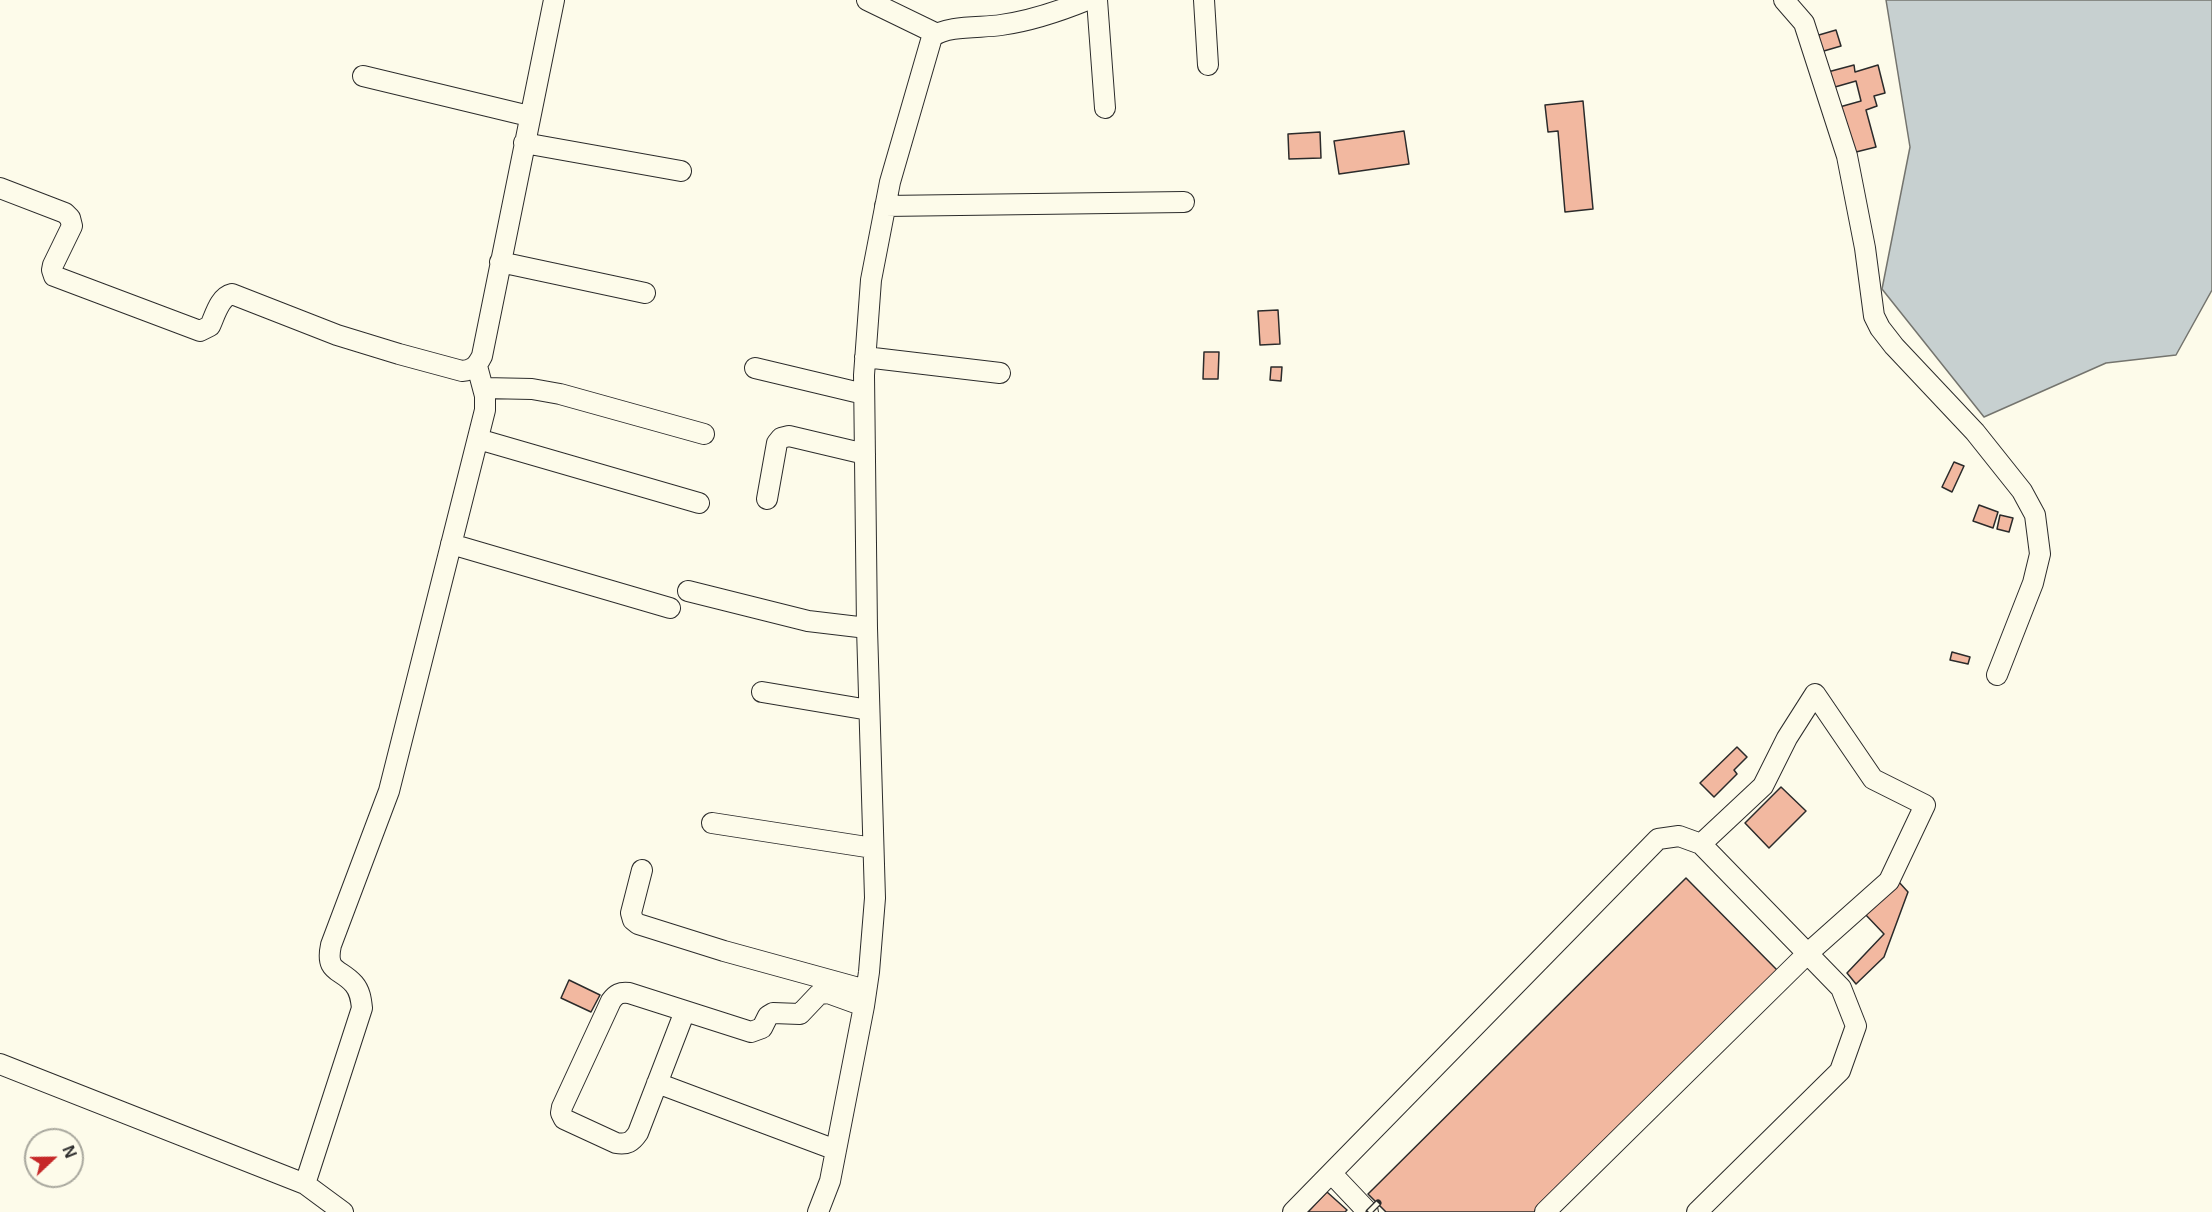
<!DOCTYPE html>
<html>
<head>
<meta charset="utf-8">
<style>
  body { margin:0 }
  #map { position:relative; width:2212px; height:1212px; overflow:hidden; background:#fdfbea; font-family:Helvetica,sans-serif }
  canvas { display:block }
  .north { position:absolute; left:24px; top:1128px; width:60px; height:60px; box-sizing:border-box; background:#fdfbea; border:2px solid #a9a89e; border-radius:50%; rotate:68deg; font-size:16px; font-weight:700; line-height:24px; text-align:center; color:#2b2b2b }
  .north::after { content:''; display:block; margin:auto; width:21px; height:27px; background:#c62828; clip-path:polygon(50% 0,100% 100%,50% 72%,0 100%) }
</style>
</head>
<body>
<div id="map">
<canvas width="2212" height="1212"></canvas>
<div class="north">N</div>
</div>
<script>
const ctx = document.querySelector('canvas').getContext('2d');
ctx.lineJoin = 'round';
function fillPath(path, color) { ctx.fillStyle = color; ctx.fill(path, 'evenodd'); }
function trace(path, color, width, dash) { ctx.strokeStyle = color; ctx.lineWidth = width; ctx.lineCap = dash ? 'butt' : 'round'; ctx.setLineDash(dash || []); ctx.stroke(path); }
const water = new Path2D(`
  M1886 0H2212V290L2176 355 2106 363 1984 417 1882 289 1910 147Z`);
const building = new Path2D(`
  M1836 30 1841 46 1817 53 1812 37Z
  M1854 65 1855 72 1878 65 1885 93 1874 96 1877 106 1866 110 1876 147 1848 154 1836 108 1861 101 1856 81 1828 89 1824 73Z
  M1583 101 1593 209 1565 212 1558 131 1548 132 1545 105Z
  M1404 131 1409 164 1339 174 1334 141Z
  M1320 132 1321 158 1289 159 1288 134Z
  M1278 310 1280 344 1260 345 1258 311Z
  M1204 352H1219L1218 379H1203Z
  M1271 367H1282L1281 381 1270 380Z
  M1954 462 1964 466 1952 492 1942 487Z
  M1979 505 1998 512 1993 528 1973 521Z
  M2000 515 2013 518 2009 532 1997 529Z
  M1952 652 1970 657 1968 664 1950 660Z
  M1737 747 1747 757 1734 770 1737 774 1714 797 1700 783Z
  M1781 787 1806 811 1769 848 1745 823Z
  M1686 878 1778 971 1536 1212H1386L1368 1194Z
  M1898 881 1908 892 1884 957 1856 984 1847 973 1884 934 1865 914Z
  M569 980 600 995 591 1012 561 998Z
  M1327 1192 1347 1210 1345 1212H1308Z`);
const minor = new Path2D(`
  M867 0 937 34
  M1097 0 1105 108
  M1204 0 1208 65
  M1784 0 1804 23 1847 156 1865 248 1874 316 1880 328 1894 346 1975 432 2022 491 2035 515 2040 554 2033 583 1997 675
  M363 76 529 116
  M524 143 681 171
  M0 188 65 213 70 218 72 226 53 265 52 270 54 276 200 331 210 326C215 316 219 297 232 294L337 335 399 354 462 371C473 370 477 366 482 356L554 0
  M885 206 1184 202
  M500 262 645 293
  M865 357 1000 373
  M755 368 864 394
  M484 388 532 389 560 394 704 434
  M478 439 699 503
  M767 499 777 443 781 438 789 436 865 454
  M451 544 670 608
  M688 591 808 621 867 628
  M762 692 869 710
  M712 823 873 848
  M642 870 631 913 633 920 638 924 724 951 866 990
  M685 1011 638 1133C632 1142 627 1145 616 1143L564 1119 561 1113 562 1107 611 1001C616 994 620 992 629 993L751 1032 762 1028 768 1016 773 1013 800 1014 819 994 828 993 864 1006
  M0 1064 305 1184 343 1212
  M657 1083 836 1150
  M1332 1174 1368 1212
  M305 1184 362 1008C361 999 360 991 354 984 340 968 325 973 331 945L389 791 485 410V396L477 366
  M818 1212 830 1181 864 1006 869 972 875 898 867 628 864 375 871 280 890 182 932 37C947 25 982 28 1001 25 1030 21 1060 11 1087 0
  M1293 1212 1658 839 1679 836 1701 844 1841 988 1856 1026 1840 1071 1697 1212
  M1545 1212 1807 954 1889 881 1925 805 1873 779 1815 694 1787 738 1763 786 1701 844`);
const rail = new Path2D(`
  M1369 1212 1378 1203`);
fillPath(water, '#c7d0d0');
trace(water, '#74746e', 1.5);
fillPath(building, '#f2b8a0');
trace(building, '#2b2b2b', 1.5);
trace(minor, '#2b2b2b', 22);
trace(minor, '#fdfbea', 20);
trace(rail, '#2b2b2b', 7);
trace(rail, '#fdfbea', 4.5, [14]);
</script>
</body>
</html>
